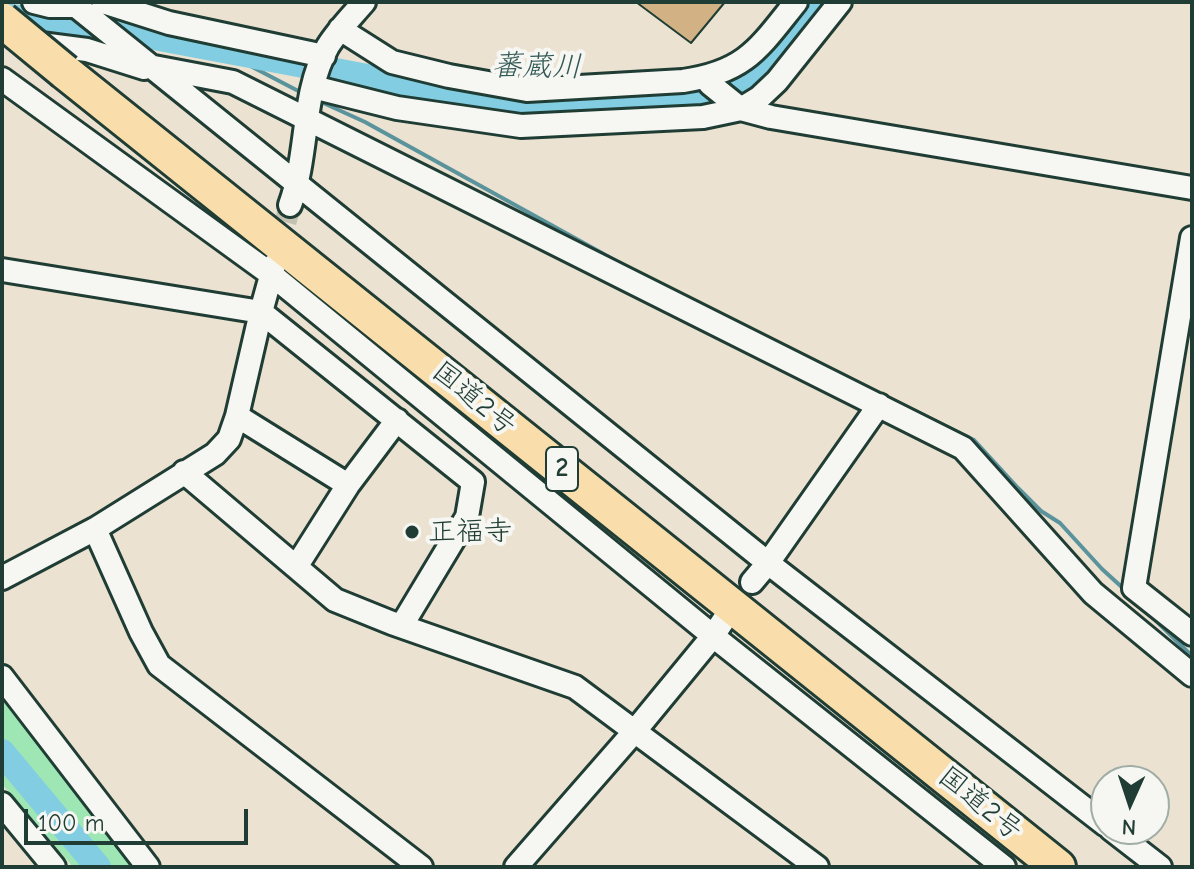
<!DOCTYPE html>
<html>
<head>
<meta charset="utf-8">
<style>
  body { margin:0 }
  #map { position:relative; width:1194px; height:869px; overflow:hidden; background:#ebe2d1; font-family:"Comic Neue",sans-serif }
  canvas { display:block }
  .frame { position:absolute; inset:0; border:4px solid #1f3d34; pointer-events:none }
  .north { position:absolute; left:1090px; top:765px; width:80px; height:80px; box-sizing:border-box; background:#f6f6f2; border:2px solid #a0aca6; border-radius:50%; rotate:183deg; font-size:22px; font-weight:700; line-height:32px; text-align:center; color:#1f3d34 }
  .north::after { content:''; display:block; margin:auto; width:28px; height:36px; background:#1f3d34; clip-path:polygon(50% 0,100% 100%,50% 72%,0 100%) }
  .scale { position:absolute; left:24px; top:809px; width:224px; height:36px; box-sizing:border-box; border:4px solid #1f3d34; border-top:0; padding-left:10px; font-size:24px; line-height:28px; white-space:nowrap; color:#1f3d34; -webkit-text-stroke:6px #f6f6f2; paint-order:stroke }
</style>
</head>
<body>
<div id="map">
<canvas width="1194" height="869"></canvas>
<div class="frame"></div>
<div class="north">N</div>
<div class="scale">100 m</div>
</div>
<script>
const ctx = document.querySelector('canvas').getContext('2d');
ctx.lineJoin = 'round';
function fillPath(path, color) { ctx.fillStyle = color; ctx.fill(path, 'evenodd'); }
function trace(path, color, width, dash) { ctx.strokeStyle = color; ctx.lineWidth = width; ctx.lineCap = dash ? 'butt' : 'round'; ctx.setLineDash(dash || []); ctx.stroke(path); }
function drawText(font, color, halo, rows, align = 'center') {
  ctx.font = font + ' "Comic Neue","Klee One",sans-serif'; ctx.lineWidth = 8; ctx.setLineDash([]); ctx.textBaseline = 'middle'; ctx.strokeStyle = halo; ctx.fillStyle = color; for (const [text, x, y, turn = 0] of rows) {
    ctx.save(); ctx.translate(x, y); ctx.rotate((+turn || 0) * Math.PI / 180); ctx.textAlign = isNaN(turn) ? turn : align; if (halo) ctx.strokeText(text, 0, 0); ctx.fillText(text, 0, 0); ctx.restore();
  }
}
const green = new Path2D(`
  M2 688 141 867H73L2 784Z`);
const stream = new Path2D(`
  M218 49 304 94
  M319 101 365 122 638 273
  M825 367 974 440 1018 488 1041 511 1060 523 1102 569 1125 590
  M1145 610 1192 656`);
const river = new Path2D(`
  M2 16 106 28 506 103 536 105 693 95 738 88 765 75 820 2
  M2 752 98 867`);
const building = new Path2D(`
  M636 2H725L691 43Z`);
const minorTunnel = new Path2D(`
  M277 254 290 205`);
const minor = new Path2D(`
  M34 2 50 6H75
  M71 2 768 563 1106 825
  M103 2 169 23 324 56
  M340 29 392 62 449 76 527 90 683 81C746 72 759 48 796 2
  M33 43 87 50 144 68
  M154 67 233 82 963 448 1093 593 1192 675
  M708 78 710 84 741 109 771 117 1192 188
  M2 79 272 275 713 636 1004 867
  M313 87 397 108 521 126 703 117 741 109 759 98 777 81 840 2
  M290 205C309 154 301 94 328 46 338 30 352 16 364 2
  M1192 238 1134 588 1192 634
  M2 270 261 312 473 482 467 517 402 625
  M237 416 348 485
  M184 472 335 600 392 623 575 687 817 867
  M95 529 141 632 159 665 421 867
  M296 567 348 485 397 420
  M2 578 95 529 215 454 229 439 237 416 261 312 274 265
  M752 582 768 563 879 405
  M2 677 148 867
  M2 804 54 867
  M1111 829 1160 867
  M516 867 634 732 713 636 729 612`);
const highway = new Path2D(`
  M65 72 1058 867`);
const highwayBridge = new Path2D(`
  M2 20 65 72`);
const markers = [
  [412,532,8,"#1f3d34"]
];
const shields = [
  [562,469,32]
];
const shieldNames = [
  ["2",562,469]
];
const streetNames = [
  ["国道2号",474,399,39],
  ["国道2号",980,804,39]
];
const poiNames = [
  ["正福寺",428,532]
];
const waterNames = [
  ["蕃蔵川",537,67,1]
];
fillPath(green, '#9ee6b4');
trace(stream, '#5a939c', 4);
trace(river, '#82cde1', 26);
fillPath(building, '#d2b285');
trace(building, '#1f3d34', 2);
trace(minorTunnel, '#c2c1b2', 22, [22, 11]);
trace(minor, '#1f3d34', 28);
trace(highway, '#1f3d34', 40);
trace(minor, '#f6f6f2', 22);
trace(highway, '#f9deab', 34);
trace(highwayBridge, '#1f3d34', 40, []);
trace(highwayBridge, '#f9deab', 34);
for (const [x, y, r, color] of markers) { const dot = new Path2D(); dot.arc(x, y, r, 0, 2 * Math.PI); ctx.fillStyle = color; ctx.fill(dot); trace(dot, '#f6f6f2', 3); }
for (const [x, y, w] of shields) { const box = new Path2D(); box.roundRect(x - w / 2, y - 22, w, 44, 6); ctx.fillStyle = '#f6f6f2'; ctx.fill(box); trace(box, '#1f3d34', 2); }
drawText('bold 26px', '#1f3d34', null, shieldNames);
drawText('28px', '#1f3d34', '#f6f6f2', streetNames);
drawText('28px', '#1f3d34', '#f6f6f2', poiNames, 'left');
drawText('italic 30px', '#335a57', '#f6f6f2', waterNames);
</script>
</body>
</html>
